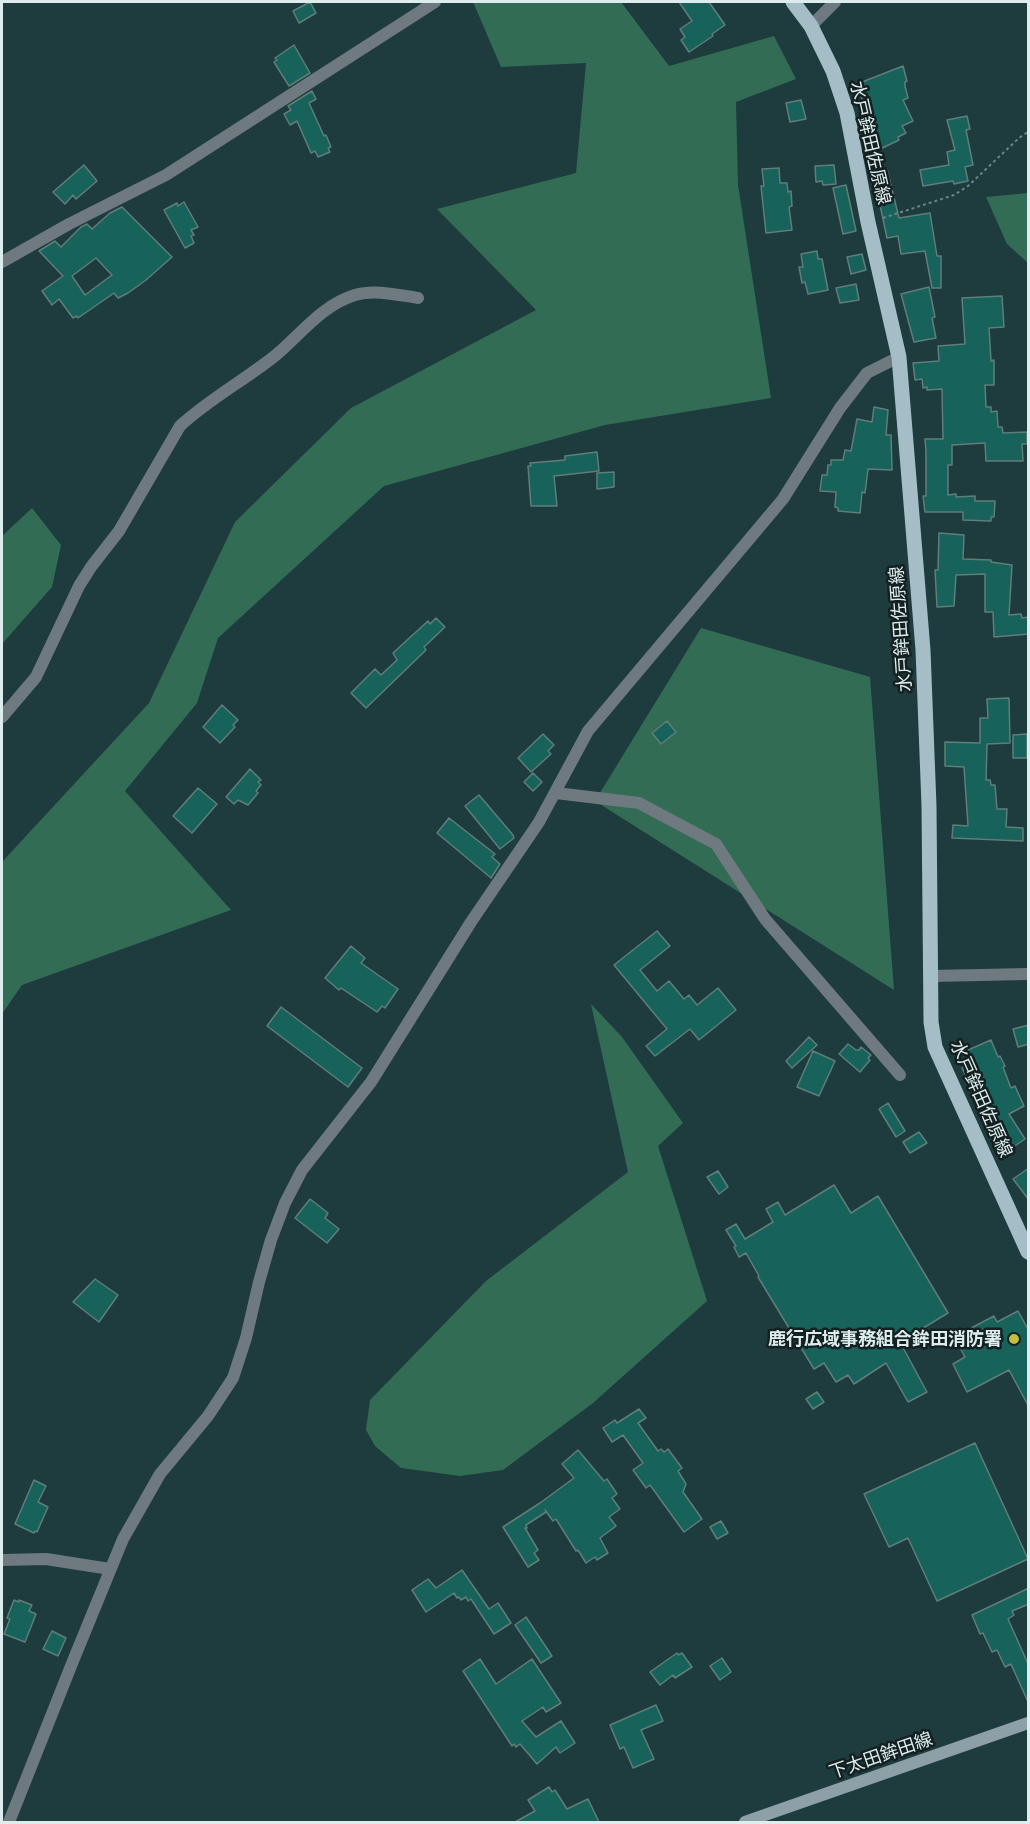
<!DOCTYPE html>
<html>
<head>
<meta charset="utf-8">
<style>
  body { margin:0 }
  #map { position:relative; width:1030px; height:1824px; overflow:hidden; background:#1e3c3e; font-family:"Public Sans",sans-serif }
  canvas { display:block }
  .frame { position:absolute; inset:0; border:3px solid #ddedee; pointer-events:none }
</style>
</head>
<body>
<div id="map">
<canvas width="1030" height="1824"></canvas>
<div class="frame"></div>
</div>
<script>
const ctx = document.querySelector('canvas').getContext('2d');
ctx.lineJoin = 'round';
function fillPath(path, color) { ctx.fillStyle = color; ctx.fill(path, 'evenodd'); }
function trace(path, color, width, dash) { ctx.strokeStyle = color; ctx.lineWidth = width; ctx.lineCap = dash ? 'butt' : 'round'; ctx.setLineDash(dash || []); ctx.stroke(path); }
function drawText(font, color, halo, rows, align = 'center') {
  ctx.font = font + ' "Public Sans","Noto Sans JP",sans-serif'; ctx.lineWidth = 5; ctx.setLineDash([]); ctx.textBaseline = 'middle'; ctx.strokeStyle = halo; ctx.fillStyle = color; for (const [text, x, y, turn = 0] of rows) {
    ctx.save(); ctx.translate(x, y); ctx.rotate((+turn || 0) * Math.PI / 180); ctx.textAlign = isNaN(turn) ? turn : align; if (halo) ctx.strokeText(text, 0, 0); ctx.fillText(text, 0, 0); ctx.restore();
  }
}
const forest = new Path2D(`
  M473 2H621L669 66 774 36 796 79 736 102 738 185 771 398 605 425 384 486 218 638 197 703 125 791 231 910 22 985 2 1014V862L149 703 235 522 351 408 536 310 437 209 576 173 586 63 501 67Z
  M1028 193V263L1007 244 986 197Z
  M32 508 61 545 52 587 2 644V536Z
  M701 628 870 677 894 990 595 801Z
  M591 1004 622 1037 683 1123 658 1146 707 1301 593 1403 503 1470 460 1476 401 1468 375 1446 366 1430 370 1400 486 1281 628 1172Z`);
const building = new Path2D(`
  M310 2 316 13 299 23 293 11Z
  M679 2H709L725 25 712 34 713 36 689 52 681 40 685 37 680 29 692 21Z
  M294 45 310 73 289 86 274 62 277 60 275 58Z
  M903 66 907 81 905 82V86L908 98 903 100 913 121 902 126 906 133 898 137 899 140 874 152 864 130 871 125 857 84Z
  M312 91 316 99 309 103 324 136 326 135 331 147 328 148 330 152 318 157 315 151 311 153 297 121 290 125 284 114 291 110 288 106Z
  M801 100 806 119 790 122 786 103Z
  M967 116 970 129 966 130 973 165 965 167 968 181 954 184 953 181 923 186 920 170 949 165 947 152 955 150 947 120Z
  M84 165 97 181 76 199 73 195 65 204 53 192Z
  M834 165 836 184 823 185 822 181 816 182 815 166Z
  M779 168 780 183H787L788 192 791 191 792 206 789 207 792 230 766 233 761 186H764L762 169Z
  M887 169 899 218 930 213 937 256H941V288H932L925 251 901 254 898 236 887 238 873 172Z
  M846 185 856 231 843 234 833 188Z
  M184 202 198 227 191 230 194 235 191 236 194 243 185 248 164 210 177 203 178 206Z
  M122 207 172 257 146 280 128 293 118 298 114 293 78 318 77 316 73 318 59 299 52 305 42 291 63 276 39 251 55 241 61 247 81 227 87 224 92 229 110 213ZM96 258 112 275 85 295 72 276Z
  M817 251 818 259H822L828 290 808 294 805 282 802 283 799 267H803L801 254Z
  M862 254 866 270 851 274 847 257Z
  M856 284 859 300 840 303 836 288Z
  M929 287 935 317 932 318 936 338 914 342 901 294Z
  M1002 296 1004 327 989 328 991 361 994 360V385H985L986 407H991V412L997 411 998 427H1002L1003 433 1027 432V444H1022L1023 461H986L985 443 952 445V465H948V495L956 494V497L975 496V501H995L994 517H991V521L963 520V512H925L923 496H926V451L925 439H943L942 389 927 390V387L923 388 922 379 915 380 913 363 939 361 938 346 965 344 962 298Z
  M874 407 888 410 886 435H891L892 470 868 469 865 493 862 492 860 513 838 511V508L835 507 836 492 820 491 822 475H827L828 465H831V460H843L845 450 851 451 857 419 872 422Z
  M597 452 599 471 554 476 557 506H531L528 466H531L530 463 565 460V456Z
  M614 472V487L597 489V473Z
  M939 533 964 535 963 559 991 560V562L1012 565 1009 615 1021 614 1022 618 1029 617V634L994 637 993 612H985V574L956 575 954 606 937 607 935 570H938Z
  M436 618 445 627 424 647 426 650 366 708 351 693 375 669 381 675 397 660 393 653 428 621 430 624Z
  M1009 698 1010 743 987 744 986 780H990L991 785H995L997 809H1007L1006 827 1023 828V841L952 838 953 825 968 826 964 767 945 766V742L980 743V718H988L987 699Z
  M222 705 238 720 233 725 235 727 220 743 203 727Z
  M667 721 676 732 661 744 652 733Z
  M543 734 554 745 548 751 551 754 531 772 518 758Z
  M1027 734V758H1013V735Z
  M250 769 261 780 258 782 261 785 256 791 258 793 248 805 238 800 234 804 226 797Z
  M533 773 542 782 533 791 524 782Z
  M198 788 217 804 192 833 173 816Z
  M479 795 513 835 514 838 500 849 465 806Z
  M449 818 495 854 492 857 500 864 491 878 437 833Z
  M657 931 670 946 640 970 657 991 669 981 684 999 689 995 697 1005 718 988 736 1010 699 1040 690 1029 655 1056 646 1046 667 1029 614 965Z
  M351 946 365 958 361 963 398 989 385 1008 382 1006 377 1012 341 988 339 990 325 978Z
  M281 1007 362 1068 348 1087 267 1026Z
  M1029 1025V1044L1018 1047 1013 1029Z
  M809 1037 817 1045 792 1068 786 1061Z
  M991 1040 998 1057 1000 1056 1005 1066 1003 1067 1011 1088 1015 1086 1024 1106 1009 1114 1025 1139 1000 1156 990 1133 1000 1128 978 1081 970 1085 962 1068 974 1063 968 1050Z
  M848 1044 856 1050H859L861 1047 871 1055 868 1058 870 1060 860 1072 839 1054Z
  M813 1051 835 1061 819 1096 797 1087Z
  M888 1103 905 1131 896 1137 879 1109Z
  M919 1132 927 1143 910 1153 903 1142Z
  M1029 1168V1200L1013 1179Z
  M718 1171 728 1187 719 1194 707 1177Z
  M834 1185 851 1213 878 1196 948 1313 900 1342 927 1392 908 1402 886 1363 854 1384 848 1375 836 1382 824 1363 814 1369 758 1277 759 1276 746 1253 739 1257 734 1247 736 1246 726 1230 736 1224 745 1239 773 1222 766 1209 778 1202 785 1215Z
  M310 1199 328 1213 325 1218 339 1229 327 1243 295 1218Z
  M95 1279 118 1295 99 1322 73 1302Z
  M1018 1311 1029 1331V1407L1009 1370 967 1392 953 1364 965 1357 954 1337 994 1316 997 1322Z
  M817 1392 824 1402 813 1409 806 1399Z
  M639 1409 646 1418 638 1423 658 1451 661 1449 664 1452 668 1449 682 1468 678 1471 686 1484 683 1492 702 1519 684 1532 650 1485 646 1488 633 1470 643 1463 623 1435 612 1442 603 1428 615 1420 617 1423Z
  M975 1443 1028 1559 937 1601 908 1538 889 1547 864 1494Z
  M578 1450 604 1481 607 1479 617 1494 612 1498 620 1509 609 1517 616 1526 600 1538 608 1553 597 1560 595 1557 586 1563 578 1550 576 1551 556 1519 553 1521 545 1510 546 1512 526 1525 527 1528H525L538 1550 534 1553 539 1560 528 1567 503 1527 540 1503 574 1478 562 1464Z
  M34 1480 46 1486 38 1502 48 1507 37 1532 35 1531 34 1533 15 1524Z
  M721 1521 728 1533 717 1539 710 1527Z
  M462 1570 489 1609 498 1603 511 1623 494 1634 471 1599 468 1601 466 1597 461 1600 459 1597 457 1598 454 1593 426 1612 412 1590 428 1579 436 1588Z
  M1029 1588V1604L1012 1611 1014 1615 1008 1619 1029 1666V1704L1011 1664 1005 1667 997 1650 992 1652 983 1633 980 1634 972 1615Z
  M14 1600 19 1602V1600L32 1605 29 1611 36 1614 25 1642 4 1634 10 1619 7 1618Z
  M526 1617 552 1656 541 1663 515 1625Z
  M52 1631 66 1638 58 1656 43 1649Z
  M677 1653 678 1655 682 1653 692 1667 675 1678 673 1675 660 1685 650 1672Z
  M722 1658 731 1672 720 1680 710 1666Z
  M480 1659 496 1684 532 1659 561 1703 546 1712 543 1707 522 1721 536 1737 561 1721 575 1743 560 1753 556 1747 537 1764 520 1744 516 1747 514 1744 512 1746 463 1671Z
  M656 1705 663 1721 641 1730 654 1759 633 1768 624 1747 620 1749 610 1725Z
  M549 1787 552 1792 555 1790 567 1809 588 1799 599 1822H515L535 1811 528 1800Z`);
const path = new Path2D(`
  M883 218 954 195 968 186 1019 138 1028 132`);
const minor = new Path2D(`
  M811 26 835 2
  M2 262 69 224 166 175 435 2
  M2 717 36 677 79 586 91 567 119 531 180 426C209 399 245 380 276 355 301 334 322 305 355 295 375 289 398 295 418 298
  M556 793 639 803 716 844 765 919 900 1075
  M932 976 1028 974
  M2 1560 46 1559 110 1569
  M9 1822 73 1661 123 1539 160 1474 208 1416 233 1378 246 1338 259 1282 271 1240 285 1203 302 1170 371 1082 471 922 539 822 588 731 783 499 840 408 867 373 899 357`);
const secondary = new Path2D(`
  M745 1822 1028 1723`);
const primary = new Path2D(`
  M793 2 811 26 833 71 847 113 868 222 899 357 923 650 929 806 931 1022 935 1047 1028 1252`);
const markers = [
  [1014,1339,6,"#c1be40"]
];
const streetNames = [
  ["水戸鉾田佐原線",870,143,77],
  ["水戸鉾田佐原線",901,629,-94],
  ["水戸鉾田佐原線",981,1099,66],
  ["下太田鉾田線",881,1756,-19]
];
const poiNames = [
  ["鹿行広域事務組合鉾田消防署",1002,1339]
];
fillPath(forest, '#326c54');
fillPath(building, '#17625a');
trace(building, '#607e79', 1.5);
trace(path, '#6b8485', 2, [3, 3]);
trace(minor, '#6e7a7f', 12);
trace(secondary, '#8da0a7', 12);
trace(primary, '#a4bdc6', 15);
for (const [x, y, r, color] of markers) { const dot = new Path2D(); dot.arc(x, y, r, 0, 2 * Math.PI); ctx.fillStyle = color; ctx.fill(dot); trace(dot, '#142021', 2); }
drawText('18px', '#ddedee', '#142021', streetNames);
drawText('bold 18px', '#ddedee', '#142021', poiNames, 'right');
</script>
</body>
</html>
